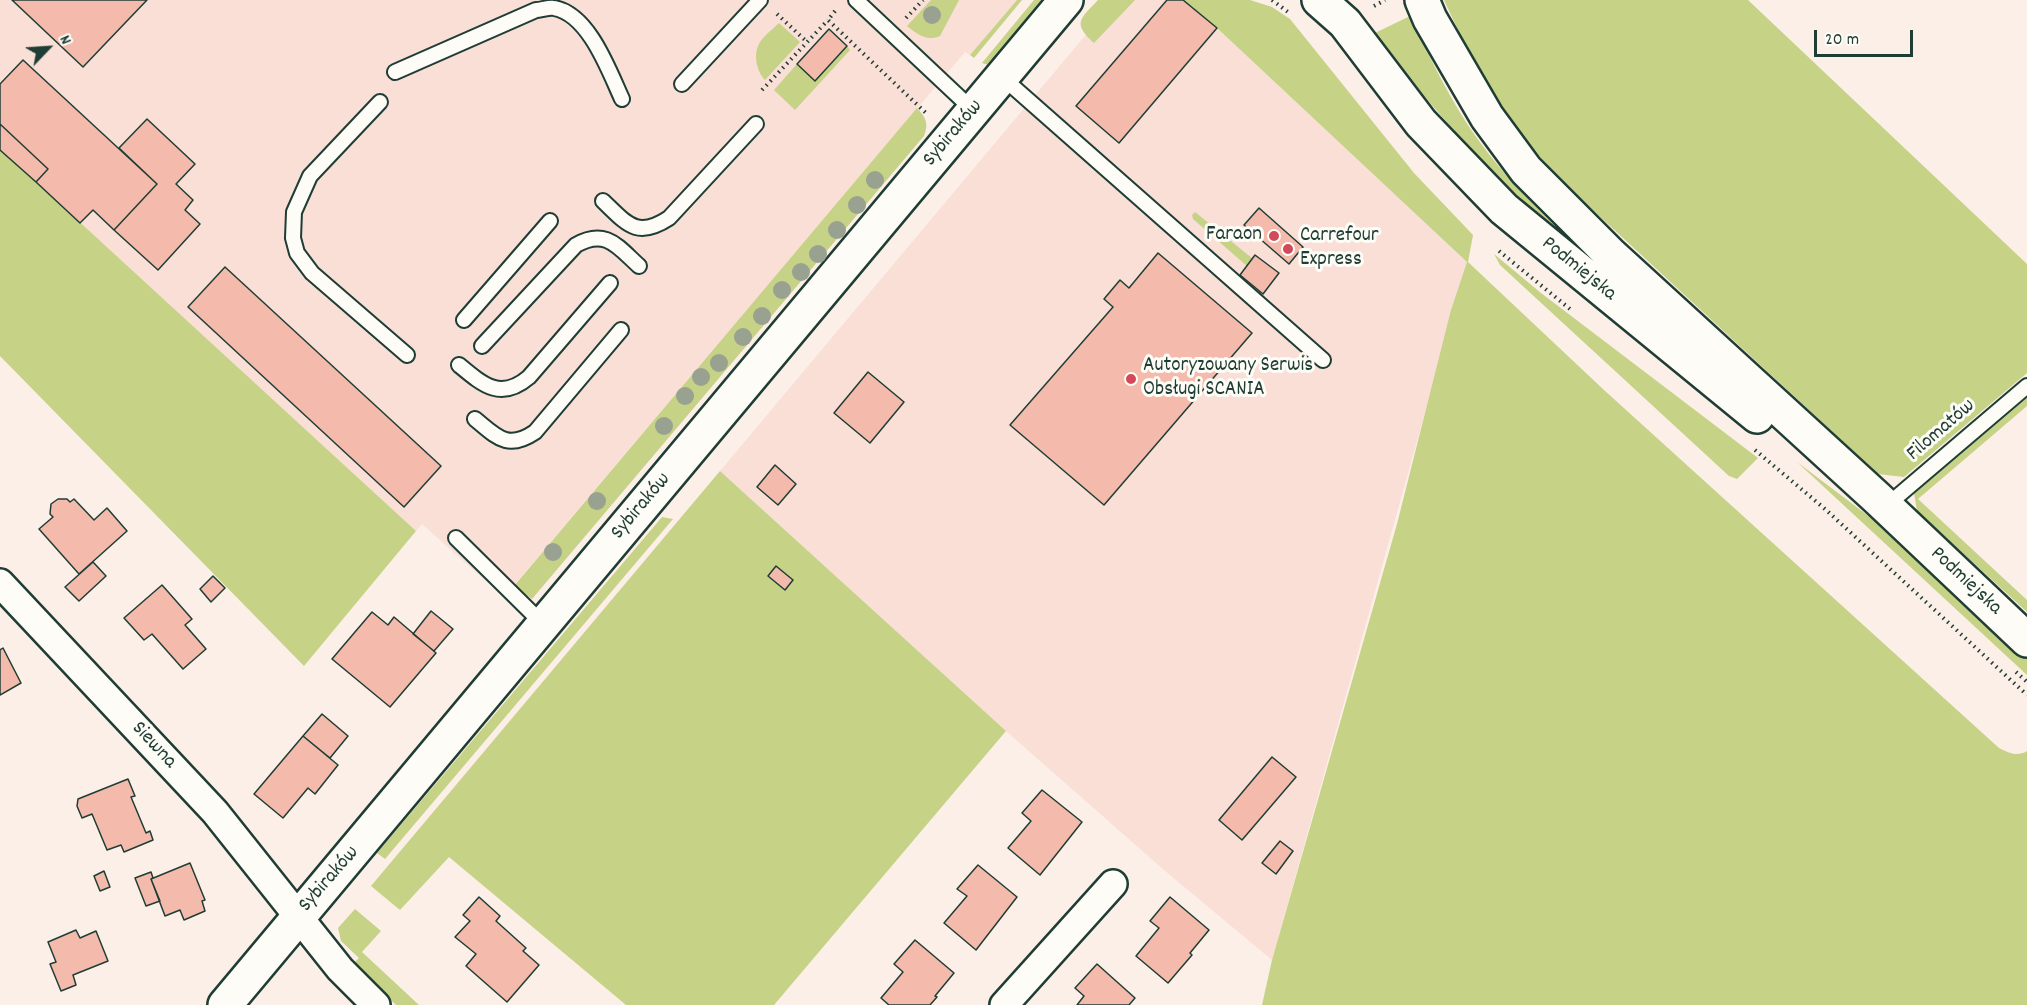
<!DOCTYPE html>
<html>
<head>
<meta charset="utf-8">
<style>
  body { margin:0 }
  #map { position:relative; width:2027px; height:1005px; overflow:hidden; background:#fbefe8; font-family:Dekko,sans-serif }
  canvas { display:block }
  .north { position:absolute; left:18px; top:18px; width:60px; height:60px; -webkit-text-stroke:4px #fdfcf7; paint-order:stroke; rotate:65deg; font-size:16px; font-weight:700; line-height:24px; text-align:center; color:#1f3d34 }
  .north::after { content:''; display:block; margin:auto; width:21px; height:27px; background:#1f3d34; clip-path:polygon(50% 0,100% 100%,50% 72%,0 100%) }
  .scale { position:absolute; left:1814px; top:30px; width:99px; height:27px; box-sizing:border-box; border:3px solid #1f3d34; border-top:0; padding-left:8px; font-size:18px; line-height:21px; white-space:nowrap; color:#1f3d34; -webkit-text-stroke:4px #fdfcf7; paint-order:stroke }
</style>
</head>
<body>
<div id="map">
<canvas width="2027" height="1005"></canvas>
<div class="north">N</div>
<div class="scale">20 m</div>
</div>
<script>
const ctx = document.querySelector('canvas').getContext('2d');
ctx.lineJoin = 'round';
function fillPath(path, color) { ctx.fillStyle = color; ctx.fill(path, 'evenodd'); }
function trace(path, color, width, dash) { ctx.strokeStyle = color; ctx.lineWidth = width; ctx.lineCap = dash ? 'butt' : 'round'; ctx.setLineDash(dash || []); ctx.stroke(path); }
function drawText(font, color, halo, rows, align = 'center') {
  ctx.font = font + ' Dekko,sans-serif'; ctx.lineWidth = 6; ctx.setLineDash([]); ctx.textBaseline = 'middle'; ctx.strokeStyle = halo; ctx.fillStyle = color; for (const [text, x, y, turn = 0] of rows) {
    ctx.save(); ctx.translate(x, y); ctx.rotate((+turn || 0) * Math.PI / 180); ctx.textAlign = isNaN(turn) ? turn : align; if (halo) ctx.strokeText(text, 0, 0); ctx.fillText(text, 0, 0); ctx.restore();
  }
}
const built = new Path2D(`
  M0 0H1017L970 55 965 52 504 597 422 524 416 531 0 150Z
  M1115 0H1183L1217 28 1467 262 1272 960 1164 870 1006 731 720 471Z`);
const green = new Path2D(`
  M931 0H959L940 36C927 42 917 34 907 26Z
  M1017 0H1022L974 58 970 55Z
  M1034 0H1046L994 64 989 65 982 63Z
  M1098 0H1135L1094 43C1072 23 1080 19 1098 0Z
  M1183 0H1250L1272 7 1290 19 1414 173 1473 235 1468 262 1604 390 1999 748C2009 753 2017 757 2027 751V1005H1262L1272 960 1397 524 1451 310 1467 262 1217 28Z
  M1444 0H1748L2027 264V373L1904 477 1878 474 1569 188C1555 173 1539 157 1526 140 1492 98 1466 49 1444 0Z
  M1410 16C1431 59 1451 103 1479 141 1502 173 1531 202 1559 231L1557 232 1482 163 1411 81 1375 33Z
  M779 23 800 42 765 80C757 72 753 55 759 44 763 36 773 29 779 23Z
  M847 46 850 50 795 110 774 90 797 64 815 80Z
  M917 108C926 118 929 123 924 136L532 599 514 586Z
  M0 149 416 531 304 666 0 356Z
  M1195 212 1253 259 1247 266 1193 219 1192 215Z
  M1494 254 1541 293 1758 458 1737 479 1729 476 1500 265Z
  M2027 397V406L1918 499 2027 600V612L1917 511 1914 493Z
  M1797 462 1883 527 2027 659V675Z
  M720 471 1006 731 774 1005H626L449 857 400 910 371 886Z
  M662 517 673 519 385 859 377 853Z
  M355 909 381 931 362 952 419 1005H396L354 963 359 958 341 941 338 928Z`);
const building = new Path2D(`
  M12 0H147L83 67Z
  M1167 0H1183L1217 28 1119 143 1076 106Z
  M829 29 847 46 815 81 797 64Z
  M23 60 157 184 114 230 93 210 80 223 36 182 48 169 0 124V84Z
  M147 119 195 164 176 184 193 200 185 210 200 224 158 270 114 230 157 184 119 148Z
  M0 124 48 169 36 182 0 150Z
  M1259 208 1303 247 1289 264 1244 225Z
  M1158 253 1252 333 1104 505 1010 425 1113 307 1104 299 1120 280 1129 288Z
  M1255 255 1279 273 1263 294 1240 275Z
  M225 267 441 466 404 507 188 307Z
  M868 372 904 402 870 443 834 413Z
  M775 465 796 484 778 505 757 487Z
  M58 499H67L70 502 74 499 94 520 107 508 127 531 79 574 39 529 53 517 50 514 51 504Z
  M93 562 106 576 79 601 65 587Z
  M776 566 793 580 785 590 768 576Z
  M213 576 225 588 211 602 200 589Z
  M162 585 192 619 185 625 206 649 183 669 152 634 144 640 124 618Z
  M431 611 453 629 434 651 413 634Z
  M372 612 388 625 394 617 436 653 390 707 332 659Z
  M3 648 21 683 0 695V650Z
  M322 714 348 736 330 758 303 736Z
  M303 736 338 765 315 794 308 788 283 818 254 794Z
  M1272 757 1296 777 1242 840 1219 820Z
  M128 779 135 796 131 797 146 833 150 831 153 840 124 852 121 845 107 850 92 814 82 818 77 806 78 799Z
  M1042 790 1082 822 1040 875 1008 848 1031 821 1022 813Z
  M1280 841 1293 851 1276 874 1262 863Z
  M190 863 205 900 202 901 205 911 184 920 180 910 165 916 151 879Z
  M978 865 1017 897 976 950 944 923 967 896 957 889Z
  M104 871 110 887 100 891 94 876Z
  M151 872 153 878 151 879 160 901 146 906 135 878Z
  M479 897 500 916 496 921 526 948 523 951 539 965 507 1002 466 966 476 954 455 937 470 921 463 915Z
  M1170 897 1209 930 1190 953 1192 955 1168 983 1136 956 1159 928 1150 921Z
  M76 930 80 938 96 931 108 961 73 975 76 985 61 991 50 964 56 962 48 942Z
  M915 940 954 973 935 996 937 997 930 1005H889L881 998 903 972 894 964Z
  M1097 964 1135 998 1129 1005H1077L1084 996 1075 988Z`);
const path = new Path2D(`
  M1272 0 1288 12
  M1374 6 1385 0
  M835 11 828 20 927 114
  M777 14 807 42
  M906 18 923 0
  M762 90 828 20
  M1499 251 1570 309
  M1755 450 1825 509 2027 695
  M2016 672 2027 682`);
const lane = new Path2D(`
  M856 0 974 111
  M395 72 536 10C541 10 549 7 554 8 589 14 609 71 622 99
  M1002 77 1323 360
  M682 84 760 0
  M380 102 310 176 294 212 293 238 297 253 312 273 407 355
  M603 201C627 224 637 239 669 218L756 124
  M464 320 550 221
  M482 346 576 245C606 228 618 247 639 266
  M459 365C483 385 501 401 529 377L610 283
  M475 419C496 436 507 451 535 432L621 330
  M1885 507 2027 386
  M456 538 544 625`);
const street = new Path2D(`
  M0 583 215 812 340 969 376 1005
  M1004 1005 1113 884`);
const secondary = new Path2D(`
  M1319 0 1345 23 1421 123 1504 209 1757 416
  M1422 0 1430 19 1487 117 1526 170 1610 254 1877 498 2027 640
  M225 1005 1066 0`);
const trees = [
  [932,15],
  [875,180],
  [857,205],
  [837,230],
  [818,254],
  [801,272],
  [782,290],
  [762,316],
  [743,337],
  [719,363],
  [701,377],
  [685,396],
  [664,426],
  [597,501],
  [553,552]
];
const markers = [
  [1274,236,6,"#d1495b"],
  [1288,249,6,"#d1495b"],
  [1131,379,6,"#d1495b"]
];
const streetNames = [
  ["Sybiraków",954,134,-50],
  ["Podmiejska",1578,270,39],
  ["Filomatów",1942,431,-41],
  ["Sybiraków",642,507,-50],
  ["Podmiejska",1965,582,43],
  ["Siewna",153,746,47],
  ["Sybiraków",330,880,-49]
];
const poiNames = [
  ["Faraon",1262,236,"right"],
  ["Carrefour",1300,237],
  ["Express",1300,261],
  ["Autoryzowany Serwis",1143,367],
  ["Obsługi SCANIA",1143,391]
];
fillPath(built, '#f9dfd6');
fillPath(green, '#c6d286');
fillPath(building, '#f4bbac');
trace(building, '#1f3d34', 1.5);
trace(lane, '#1f3d34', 18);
trace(street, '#1f3d34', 32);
trace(secondary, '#1f3d34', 38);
trace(path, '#1f3d34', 4, [1.5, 4.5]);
trace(lane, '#fdfcf7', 14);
trace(street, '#fdfcf7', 27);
trace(secondary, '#fdfcf7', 33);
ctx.fillStyle = '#99a190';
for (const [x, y] of trees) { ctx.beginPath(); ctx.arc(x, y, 9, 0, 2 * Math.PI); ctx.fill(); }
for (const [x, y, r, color] of markers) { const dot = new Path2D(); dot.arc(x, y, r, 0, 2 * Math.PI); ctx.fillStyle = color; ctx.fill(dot); trace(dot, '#fdfcf7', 2); }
drawText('21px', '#1f3d34', '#fdfcf7', streetNames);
drawText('21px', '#1f3d34', '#fdfcf7', poiNames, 'left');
</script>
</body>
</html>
